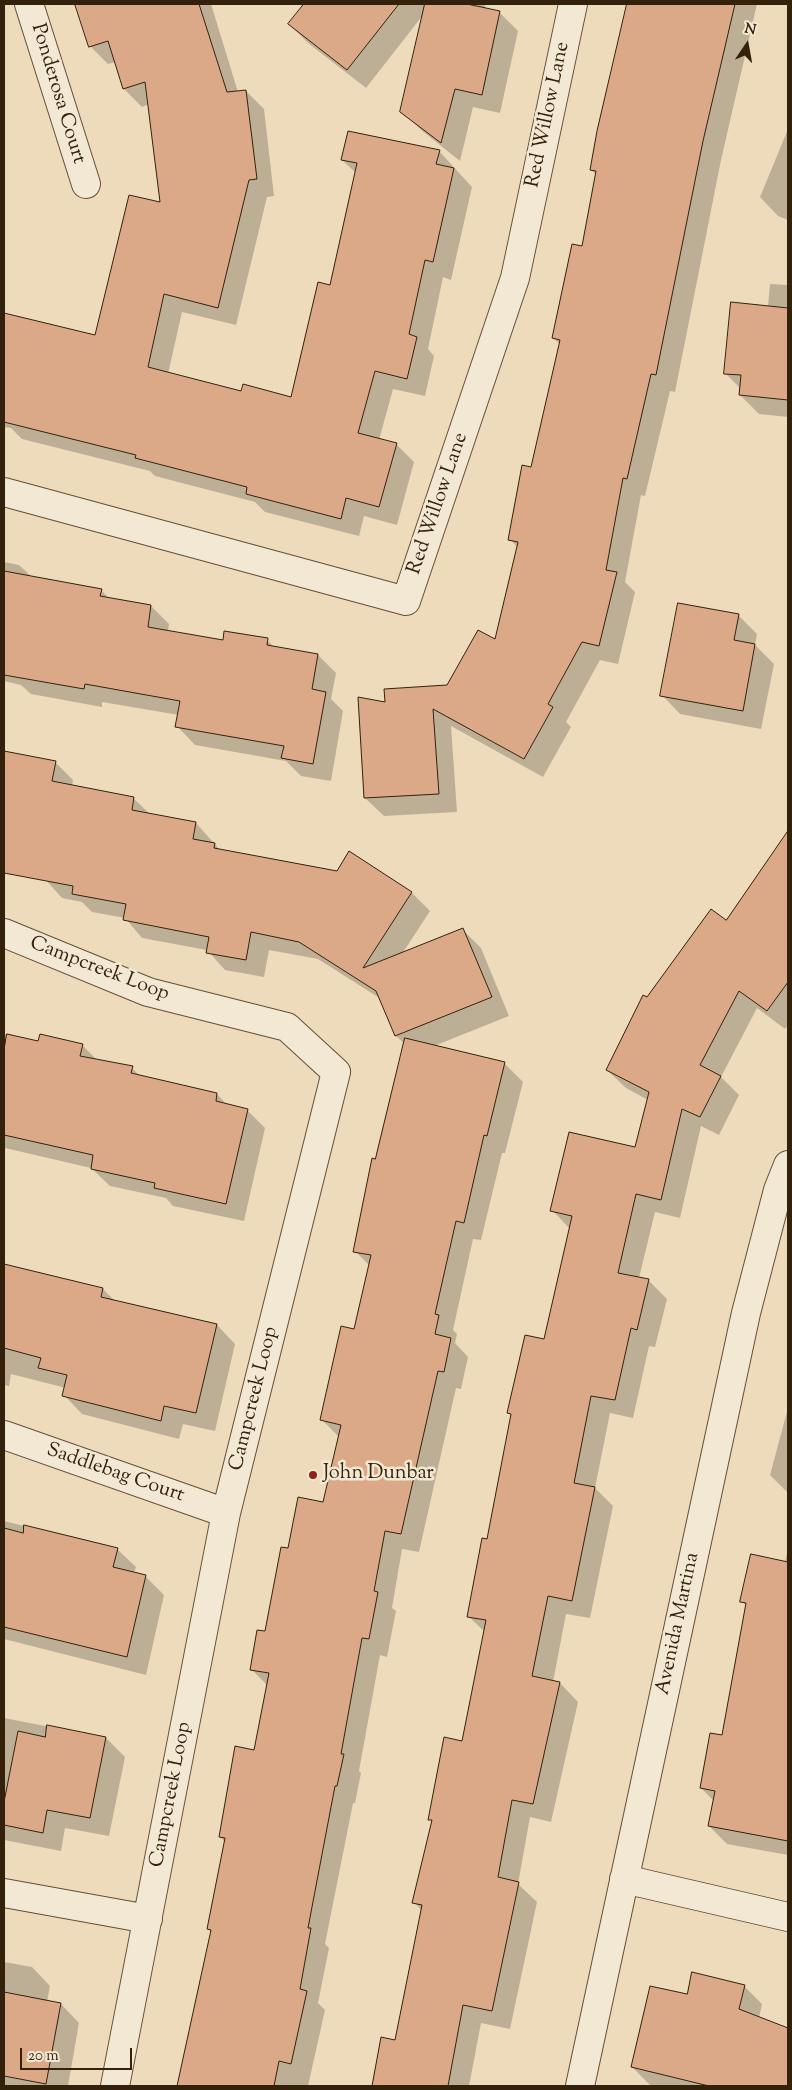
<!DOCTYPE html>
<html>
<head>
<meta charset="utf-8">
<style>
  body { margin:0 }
  #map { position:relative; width:792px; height:2090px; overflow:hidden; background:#eddbbc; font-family:"Sorts Mill Goudy",serif }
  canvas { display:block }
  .frame { position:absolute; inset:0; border:5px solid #33210b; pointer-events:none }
  .north { position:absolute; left:722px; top:20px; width:50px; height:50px; -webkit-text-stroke:4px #f3e8d3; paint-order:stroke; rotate:12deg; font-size:14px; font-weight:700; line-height:20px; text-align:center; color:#33210b }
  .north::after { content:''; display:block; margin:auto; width:18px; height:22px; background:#33210b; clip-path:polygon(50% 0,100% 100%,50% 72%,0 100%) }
  .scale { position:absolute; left:20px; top:2048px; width:112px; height:22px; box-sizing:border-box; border:2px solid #33210b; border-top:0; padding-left:6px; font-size:15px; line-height:18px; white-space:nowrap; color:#33210b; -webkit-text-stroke:4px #f3e8d3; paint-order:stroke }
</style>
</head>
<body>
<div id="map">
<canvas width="792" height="2090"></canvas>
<div class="frame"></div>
<div class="north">N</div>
<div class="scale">20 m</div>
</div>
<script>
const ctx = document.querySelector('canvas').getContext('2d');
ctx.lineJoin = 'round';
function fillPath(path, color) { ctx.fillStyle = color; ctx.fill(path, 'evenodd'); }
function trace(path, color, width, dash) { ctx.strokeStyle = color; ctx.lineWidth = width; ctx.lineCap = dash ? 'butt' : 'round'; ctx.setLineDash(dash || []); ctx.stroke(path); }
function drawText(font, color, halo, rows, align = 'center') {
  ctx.font = font + ' "Sorts Mill Goudy",serif'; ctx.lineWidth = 5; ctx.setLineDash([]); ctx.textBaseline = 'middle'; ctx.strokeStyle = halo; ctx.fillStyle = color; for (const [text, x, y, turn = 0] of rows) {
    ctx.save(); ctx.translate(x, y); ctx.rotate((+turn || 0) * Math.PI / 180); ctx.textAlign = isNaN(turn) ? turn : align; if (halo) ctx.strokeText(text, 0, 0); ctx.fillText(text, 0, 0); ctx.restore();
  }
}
const shadow = new Path2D(`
  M77 4H211L238 92 246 91 264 109 274 196 267 197 236 325 182 312 168 374 242 393 292 398 331 286 356 173 342 160 439 151 472 187 451 280 443 277 428 349 434 356 425 396 393 389 379 440 396 444 414 462 397 525 364 516 359 536 265 512 255 502 155 476 150 471 22 439 11 428 4 427V314L96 336 161 204 149 104 142 107 124 89 116 62 108 64 90 46Z
  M305 4H484L487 10 500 13 518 31 500 113 473 107 460 161 421 130 402 111 423 15 366 88 308 43 289 24Z
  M628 4H757L721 160 675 392 670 391 645 496 641 495 625 582 635 592 618 664 600 660 566 722 571 727 543 777 451 726 457 812 384 816 365 798 386 703 448 686 496 641 518 548 510 539 532 468 561 345 553 338 583 248 597 175 591 170Z
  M788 129V220L778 216 760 197Z
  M770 284 788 285V417L759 414 740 395 741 389 725 373 768 307Z
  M4 562 19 565 32 577 101 590 110 599 151 606 169 624 168 631 224 641 267 640 275 648 318 655 336 673 331 699 343 711 331 781 301 776 286 761 195 745 177 726 179 715 102 702V707L31 694 21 685 4 681Z
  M738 615 757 634 755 645 774 664 761 729 680 714 662 695Z
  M4 752 55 762 73 780 72 786 133 798 150 814 196 823 220 850 338 872 350 853 412 893 430 911 402 954 463 930 481 948 509 1016 434 1046 505 1064 523 1082 505 1153H502L481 1240 473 1239 453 1330 457 1334 455 1343 468 1357 461 1389 456 1388 419 1552 402 1549 392 1608 396 1611 387 1657 380 1655 359 1771 361 1773 355 1803H353L325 1944 329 1948 318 2003 325 2010 308 2086H178L212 1932 209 1929 225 1842 220 1837 254 1751 267 1685 251 1669 266 1633 289 1550 324 1503 339 1437 321 1419 355 1331 370 1266 355 1251 405 1044 396 1036 381 999 318 959 269 950 264 977 225 970 207 950 142 938 125 918 92 912 82 902 62 898 44 878 4 870Z
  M785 838 788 840V1025L785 1029 757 1008 721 1077 739 1095 719 1135 701 1126 680 1218 655 1212 639 1278 648 1280 667 1299 655 1347 649 1346 633 1418 610 1413 595 1488 613 1506 590 1618 566 1614 553 1682 560 1683 578 1702 551 1822 530 1817 518 1884 537 1902 510 2029 481 2023 469 2086H373L382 2039 396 2041 422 1911 414 1902 432 1822 430 1819 463 1742 485 1632 468 1616 488 1540 512 1416 508 1412 545 1340 570 1229 552 1210 635 1148 648 1100 626 1088 607 1070 647 999 726 922Z
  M4 1034 39 1043 82 1045 98 1061 132 1068 141 1077 217 1094 228 1106 247 1110 265 1128 244 1221 173 1206 166 1198 110 1186 91 1168 5 1148Z
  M4 1266 103 1289 115 1301 217 1325 235 1344 215 1431 183 1424 179 1439 82 1414 64 1395 66 1388 11 1374 9 1386 4 1385Z
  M788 1408V1493L770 1475Z
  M4 1521 117 1549 136 1567 134 1573 145 1576 164 1595 146 1675 4 1639Z
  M788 1548V1855L727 1844 709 1826 714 1801 701 1788 723 1737 747 1607 742 1601 785 1562Z
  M4 1718 106 1738 125 1757 109 1836 65 1828 61 1851 4 1840Z
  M4 1962 32 1967 50 1986 47 2002 61 2004 79 2023 68 2086H4Z
  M744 1986 762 2004 759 2018 788 2029V2086H656L650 2085 632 2067 688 1996Z`);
const building = new Path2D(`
  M75 4H199L227 92 246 90 257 179 249 180 218 308 164 294 148 367 241 391 243 384 291 397 318 282 330 285 357 163 341 160 348 131 440 150 436 164 454 168 433 262 425 260 409 334 417 337 407 379 375 371 358 433 397 443 379 507 346 498 341 519 246 494 247 487 135 458 136 455 4 422V313L95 335 129 195 160 202 145 82 123 89 108 41 89 47Z
  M304 4H399L347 70 288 24Z
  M425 4H467L500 11 482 95 455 89 441 143 400 112Z
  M627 4H735L703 141 656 375 651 374 627 479 623 478 606 570 617 572 599 646 582 642 548 704 553 707 524 759 433 709 439 794 364 798 358 697 385 702 384 689 447 685 478 630 495 639 518 542 508 540 522 465 531 467 560 340 552 338 572 244 582 246 596 171 590 170 597 131Z
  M731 302 788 308V400L739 395 741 375 724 374Z
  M4 571 102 589 100 596 151 605 148 627 223 640 224 631 268 638 267 645 318 654 312 689 326 692 313 764 281 758 284 746 175 727 180 701 85 684 84 689 4 675Z
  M678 603 739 614 734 640 755 644 743 711 660 696Z
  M4 751 56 761 52 781 134 797 132 810 196 822 193 839 215 843 214 848 337 871 349 851 412 892 363 968 463 928 492 997 395 1036 376 991 299 942 251 932 246 960 206 953 209 937 123 920 126 904 72 894 73 886 4 873Z
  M788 831V982L767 1011 739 991 700 1065 721 1076 700 1117 682 1109 661 1200 636 1194 618 1273 649 1279 637 1330 631 1328 615 1400 591 1396 574 1483 595 1487 572 1601 548 1596 532 1676 560 1682 533 1804 512 1800 498 1877 519 1882 492 2011 463 2005 448 2086H372L381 2037 395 2040 422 1905 412 1903 432 1820H428L444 1737 462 1741 486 1620 467 1617 482 1538 487 1539 511 1414 507 1413 525 1335 544 1339 572 1216 550 1211 569 1132 635 1147 649 1092 606 1070 643 995 647 997 711 909 726 920Z
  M7 1034 38 1041 40 1034 83 1044 80 1056 133 1066 131 1073 217 1093 216 1101 248 1109 226 1204 154 1188 155 1183 91 1169 93 1155 4 1135V1050Z
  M405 1038 505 1062 487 1136 484 1135 464 1223 456 1221 435 1314 439 1315 435 1334 451 1338 444 1372 438 1371 401 1534 385 1531 374 1591 378 1592 369 1639 362 1638 341 1754H344L337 1786H335L308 1928H311L300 1989 307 1991 291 2064 279 2061 274 2086H177L211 1930 207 1929 225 1838 219 1837 235 1746 254 1750 269 1673 250 1670 257 1630 265 1631 281 1547 288 1548 298 1497 323 1502 341 1425 320 1420 341 1326 354 1329 371 1255 353 1252 372 1158 375 1159Z
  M4 1264 103 1288 101 1297 217 1324 196 1413 164 1406 161 1421 62 1396 67 1375 38 1368 41 1358 4 1348Z
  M24 1525 118 1548 113 1567 146 1575 127 1657 4 1627V1528L23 1533Z
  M751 1554 788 1562V1841L708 1826 715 1791 700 1788 710 1733 722 1735 746 1603 740 1602Z
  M47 1725 106 1737 90 1818 47 1810 43 1833 4 1825V1802L18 1731 45 1737Z
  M692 1972 745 1985 739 2009 788 2028V2086H709L631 2067 650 1986 687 1994Z
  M4 1992 61 2003 46 2084 4 2076Z`);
const street = new Path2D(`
  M29 4 86 184
  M4 492 406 601 515 278 573 4
  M4 933 148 992 287 1027 336 1072 226 1513 115 2086
  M4 1435 226 1513
  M624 1879 788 1917
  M4 1893 148 1919
  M580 2086 746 1313 778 1190 788 1165`);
const markers = [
  [313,1475,5,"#8f2418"]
];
const streetNames = [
  ["Ponderosa Court",57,94,73],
  ["Red Willow Lane",549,115,-78],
  ["Red Willow Lane",439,504,-71],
  ["Campcreek Loop",99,970,21],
  ["Campcreek Loop",255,1399,-76],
  ["Saddlebag Court",115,1474,19],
  ["Avenida Martina",679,1624,-78],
  ["Campcreek Loop",172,1795,-79]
];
const poiNames = [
  ["John Dunbar",323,1475]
];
fillPath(shadow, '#0003');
fillPath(building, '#dba988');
trace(building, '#33210b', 1);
trace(street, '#625037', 30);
trace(street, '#f3e8d3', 28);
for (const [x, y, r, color] of markers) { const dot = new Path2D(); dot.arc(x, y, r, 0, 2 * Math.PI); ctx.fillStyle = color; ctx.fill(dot); trace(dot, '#f3e8d3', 2); }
drawText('20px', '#33210b', '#f3e8d3', streetNames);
drawText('20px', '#33210b', '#f3e8d3', poiNames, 'left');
</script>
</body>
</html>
